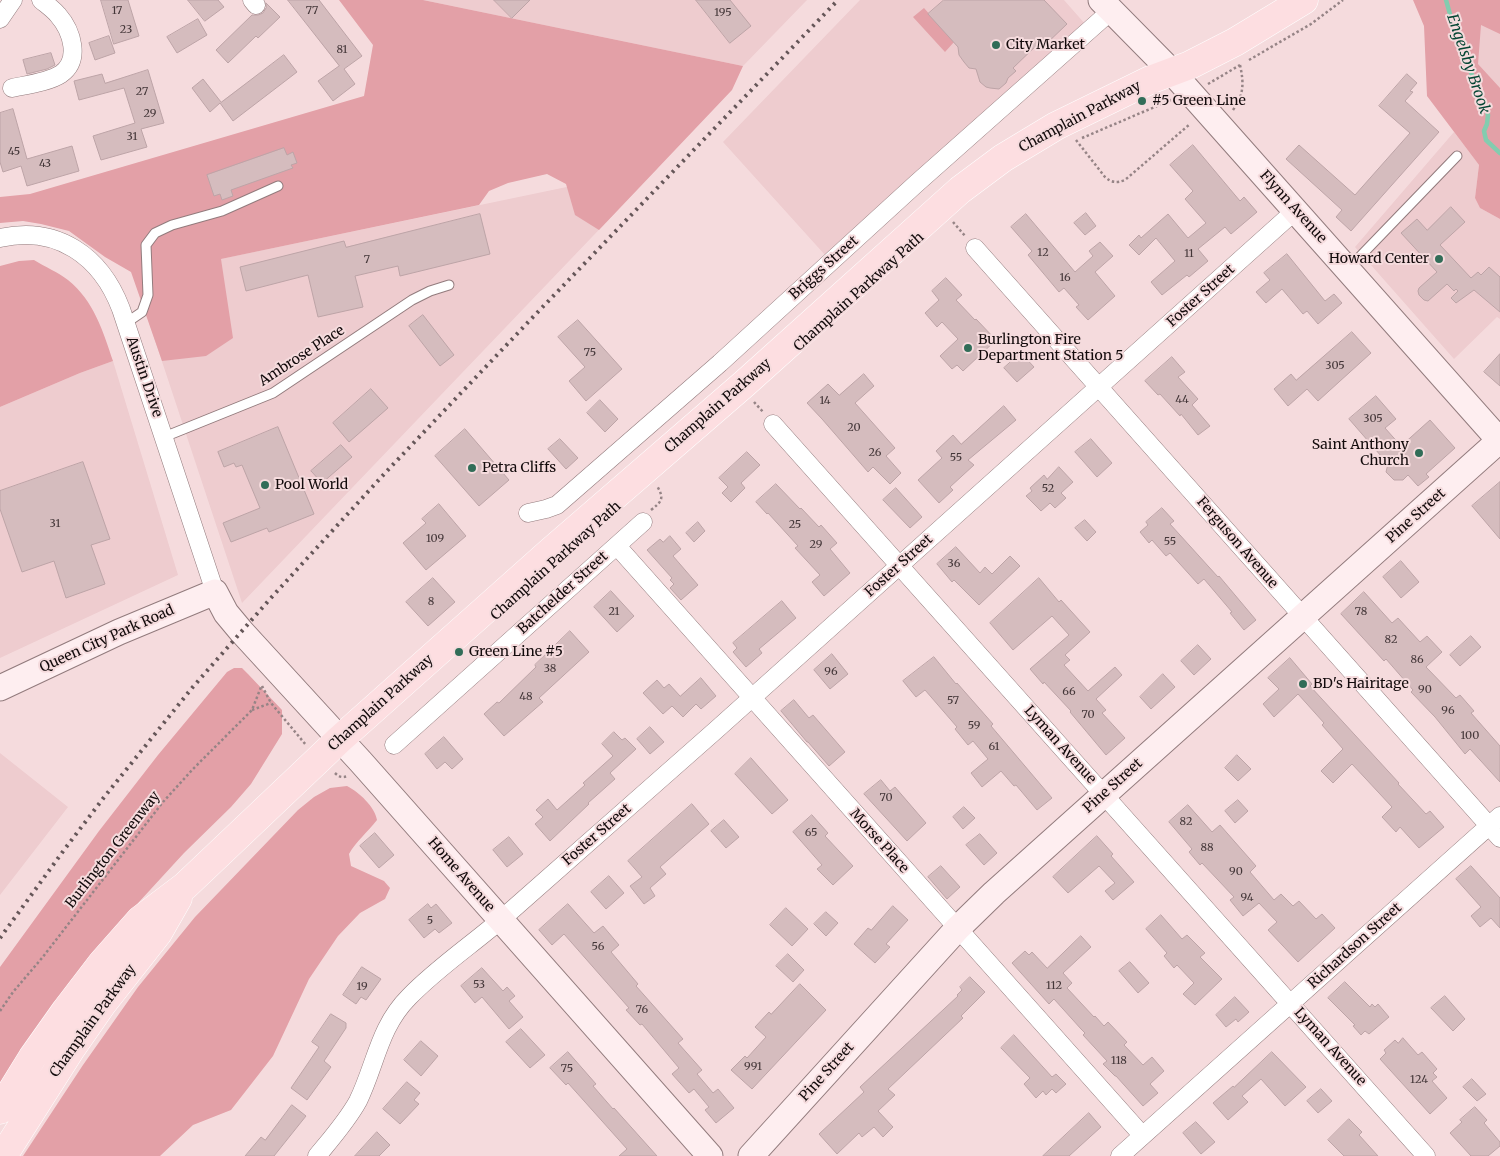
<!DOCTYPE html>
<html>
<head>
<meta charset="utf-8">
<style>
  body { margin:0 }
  canvas { display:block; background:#f5dbdd }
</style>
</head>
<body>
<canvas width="1500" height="1156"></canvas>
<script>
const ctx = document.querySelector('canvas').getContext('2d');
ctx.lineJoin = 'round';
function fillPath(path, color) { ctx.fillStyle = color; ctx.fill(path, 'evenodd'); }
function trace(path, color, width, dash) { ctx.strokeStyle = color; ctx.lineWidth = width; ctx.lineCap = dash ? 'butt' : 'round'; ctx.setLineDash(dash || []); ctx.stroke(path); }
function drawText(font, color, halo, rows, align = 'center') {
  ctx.font = font + ' Merriweather,serif'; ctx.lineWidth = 4; ctx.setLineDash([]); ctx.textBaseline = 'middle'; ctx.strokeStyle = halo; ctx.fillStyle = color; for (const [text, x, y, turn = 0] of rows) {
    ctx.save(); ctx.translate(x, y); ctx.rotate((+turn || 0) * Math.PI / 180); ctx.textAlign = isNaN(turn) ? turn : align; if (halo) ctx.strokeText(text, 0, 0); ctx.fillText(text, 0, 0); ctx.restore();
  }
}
const built = new Path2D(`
  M423 0H807L743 66Z
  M860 0H1064L1086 25 825 255 723 142Z
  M1481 7 1500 24V96L1445 46Z
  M1454 132 1479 165 1475 198 1480 208 1500 219V319L1497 317 1454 359 1355 247Z
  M658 168 242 603 134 277Z
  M113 361 178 575 0 658V407L80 373Z
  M0 753 68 807 0 895Z`);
const green = new Path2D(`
  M339 0H423L743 66 732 90 599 230 575 215 566 184 547 174 508 183 489 191 479 205 221 259 233 338 206 356 162 361 131 272 105 257 69 231 41 224 23 221 0 223V197L30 194 364 96 373 45Z
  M1413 0H1500V34L1481 25 1478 64 1500 88V219L1480 208 1475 198 1479 165 1427 96 1424 26Z
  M924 8 954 42 945 52 913 17Z
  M34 260C45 267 58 272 68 280 94 301 103 331 113 361L80 373 0 407V266L19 261Z
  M234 668H242L248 674 282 710V734L251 784 231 807 184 853 139 902 93 957 0 1084V967L99 831 158 755 227 672Z
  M347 786C359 792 375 807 377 820 368 832 356 841 349 854L351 866 384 881 390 888 385 899 360 913 338 936 309 979 273 1056 231 1110 193 1125 160 1156H23L83 1065 138 987 195 917 298 810 314 797 330 788Z`);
const stream = new Path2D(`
  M1446 0 1458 43 1480 93 1488 115 1487 124 1484 131 1486 140 1500 153`);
const building = new Path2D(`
  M101 0H128L139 36 114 44Z
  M188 0H218L224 7 205 21Z
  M288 0H319L362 56 344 69 355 84 333 101 318 81 339 66Z
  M494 0H530L512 18Z
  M696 0H730L751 26 730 43Z
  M944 0H1044L1067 24 1044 46 1040 42 1013 68 1016 71 1008 78 1006 83 999 89 990 88 986 87 980 82 976 69 969 68 964 62 959 55 958 47 928 14Z
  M266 3 280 17 258 38 256 36 228 63 216 50 252 15H258L263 13 266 8Z
  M198 19 207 35 177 53 167 37Z
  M109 36 115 53 95 60 89 43Z
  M51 53 55 65 47 69 27 74 23 60Z
  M284 55 297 72 233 121 220 103 210 112 192 88 203 79 221 102Z
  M148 70 164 123 141 129 147 147 101 160 93 136 135 123 124 88 79 100 74 81 102 74 105 83Z
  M1407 74 1417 83 1410 91 1413 92 1405 101 1439 132 1351 231 1336 217 1342 210 1286 159 1299 145 1355 195 1410 133 1379 106Z
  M13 109 27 159 72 146 79 171 27 186 21 166 3 172 0 162V113Z
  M1193 145 1240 201 1244 197 1257 212 1231 234 1225 227 1198 249 1208 261 1189 277 1187 275 1162 295 1151 282 1175 261 1156 238 1139 255 1129 245 1139 235 1141 238 1168 214 1188 238 1206 223 1185 199 1193 191 1170 165Z
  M284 148 287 155 293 152 297 163 291 165 293 168 231 190 233 196 222 200 220 194 214 196 207 175Z
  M1451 207 1465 222 1440 245 1471 278 1478 272 1481 275 1489 267 1500 277V312L1474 290 1456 303 1451 298 1458 291 1456 289 1454 291 1447 284 1428 301 1424 300 1419 295 1418 291 1419 288 1437 272 1401 233 1417 219 1427 230Z
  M1086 213 1096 226 1085 235 1074 223Z
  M480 214 490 254 400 276 398 266 355 276 363 307 318 317 308 275 246 291 240 267 344 241 346 247Z
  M1026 214 1075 272 1093 256 1089 251 1100 242 1113 256 1095 272 1115 296 1088 320 1076 307 1079 305 1064 288 1059 292 1028 255 1032 251 1011 227Z
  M1287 254 1325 301 1334 294 1342 303 1318 324 1307 311 1303 314 1282 289 1266 303 1256 292 1270 280 1264 273Z
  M946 278 962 295 956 300 975 320 976 319 996 340 963 371 957 365 952 369 940 356 958 339 942 322 937 327 925 313 939 300 932 291Z
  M423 315 454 355 440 366 409 326Z
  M578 320 622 369 586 401 569 381 585 367 558 337Z
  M1352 332 1371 353 1318 401 1307 389 1288 406 1274 389 1291 374 1296 380Z
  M1021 353 1034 367 1017 382 1004 368Z
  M1500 354V386L1484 372Z
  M1172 357 1185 372 1178 377 1198 399 1192 405 1210 426 1198 435 1181 414 1180 416 1160 394 1158 395 1145 381Z
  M864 374 874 386 855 403 895 448 886 456 901 473 890 484 873 467 868 472 822 419 807 403 828 384 839 395Z
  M371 389 388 408 349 442 333 423Z
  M1376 396 1396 419 1385 428 1401 446 1430 420 1455 448 1426 474 1429 477 1418 486 1408 475 1403 480H1394L1386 472 1388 464 1349 419Z
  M600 400 618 419 605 432 587 413Z
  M1004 406 1016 420 968 460 974 465 950 487 953 490 939 503 918 480 942 458 936 451 953 435 961 444Z
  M278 427 314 514 269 532 267 528 231 542 223 523 260 508 242 465 236 467 234 463 224 467 218 452Z
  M465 429 509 480 479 506 435 456Z
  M560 439 578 458 566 469 548 449Z
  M1091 439 1112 463 1097 477 1075 452Z
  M341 445 352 457 322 483 311 471Z
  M747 452 760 465 741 483 745 488 731 502 722 493 728 487 719 478Z
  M83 462 110 539 91 545 105 584 66 598 54 561 22 572 0 509V491Z
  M1059 467 1073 482 1061 493 1066 498 1055 508 1050 503 1041 511 1026 496 1032 491 1030 488 1044 475 1047 479Z
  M1500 482V539L1472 506Z
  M776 484 800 509 801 508 819 527 821 525 837 543 830 549 850 573 824 596 812 582 820 575 795 548 798 546 768 513 767 514 756 502Z
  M896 488 922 517 910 528 883 500Z
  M439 504 466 536 426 570 403 543 426 523 422 519Z
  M1162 508 1174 521 1170 524 1218 577 1219 576 1256 620 1244 630 1230 613 1232 612 1204 579 1198 584 1170 553 1166 556 1152 540 1149 543 1140 532 1148 525 1146 522Z
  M1085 520 1096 532 1087 541 1075 528Z
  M698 522 705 531 694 542 686 533Z
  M670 536 681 549 673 556 698 585 681 600 670 588 674 584 670 580 672 578 647 550 660 539 663 542Z
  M956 547 980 573 985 567 992 574 1010 556 1020 566 979 605 954 580 952 582 937 564Z
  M1401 561 1419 582 1401 598 1383 577Z
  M433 578 455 602 428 626 406 602Z
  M1039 578 1059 602 1061 600 1090 632 1065 655 1070 660 1064 665 1088 691 1115 667 1122 675 1096 699 1106 710 1102 713 1125 738 1106 755 1070 712 1071 711 1044 682 1043 684 1030 669 1069 635 1052 616 1013 650 990 623Z
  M611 591 634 616 617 632 594 607Z
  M1364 592 1392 623 1398 618 1420 642 1427 636 1442 652 1426 667 1456 698 1460 695 1474 711 1471 713 1500 746V782L1470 749 1465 754 1435 717 1411 692 1413 690 1386 659 1384 661 1341 614Z
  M782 601 796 618 759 649 762 653 746 667 733 652 737 648 733 643Z
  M570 631 589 652 539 698 543 702 504 736 484 714 497 702 499 703 536 667 535 665Z
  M1471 636 1481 647 1460 666 1450 655Z
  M1198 645 1211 659 1194 675 1181 661Z
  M832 654 848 674 830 689 814 670Z
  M934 657 956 684 957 683 993 724 991 726 1052 798 1037 810 1016 785 1014 786 1001 771 982 787 971 773 988 759 973 741 968 745 955 729 957 727 925 690 916 697 903 681Z
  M1290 658 1312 684 1310 686 1399 783 1398 784 1426 814 1430 811 1444 827 1419 848 1400 827 1396 832 1382 817 1392 807 1352 764 1333 783 1321 771 1343 749 1322 725 1324 723 1298 694 1274 717 1263 704 1279 689 1268 678Z
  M1163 674 1175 687 1151 709 1140 697Z
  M701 678 716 696 701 709 696 704 683 717 672 706 663 714 643 693 657 680 664 688 669 684 680 696Z
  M794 700 809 718 813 715 845 752 829 766 808 742H807L781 711Z
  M650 727 664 742 650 754 637 739Z
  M614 732 622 740 625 738 636 749 610 773 615 779 588 803 589 804 550 841 535 824 543 817 536 810 548 799 557 810 585 785 583 783 613 756 602 744Z
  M444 737 463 759 452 769 445 762 437 769 425 754Z
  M1237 755 1251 769 1238 781 1225 768Z
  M751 758 788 800 772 814 735 774Z
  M881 780 890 791 895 787 926 823 907 841 864 794Z
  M1238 800 1248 811 1235 823 1225 811Z
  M692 804 709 824 660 867 666 874 650 888 655 896 644 904 630 886 642 877 628 861Z
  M1188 805 1212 832 1220 825 1256 866 1250 872 1274 900 1281 894 1293 906 1299 901 1316 919 1322 914 1335 928 1298 962 1268 930 1277 922 1259 903 1243 916 1230 900 1234 897 1202 863 1200 865 1189 852 1192 849 1169 822Z
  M964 807 975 818 963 829 953 817Z
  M812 815 828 833 825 836 853 866 833 885 817 869 822 865 793 832Z
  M724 820 739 837 726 848 711 831Z
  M375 833 394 855 379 868 360 846Z
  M980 834 997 853 984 865 966 845Z
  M1097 836 1113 854 1111 856 1134 882 1113 900 1105 891 1115 883 1099 866 1068 893 1053 877Z
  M509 837 523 854 507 867 493 850Z
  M941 866 960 887 947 899 928 877Z
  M1471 866 1500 898V928L1491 918 1480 927 1471 916 1481 907 1456 879Z
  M609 876 624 893 606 909 591 892Z
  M428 904 431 908 436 904 452 923 439 933 435 929 424 938 409 920Z
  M568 904 594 933 603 926 619 945 611 952 638 984 636 986 683 1039 678 1043 702 1070 697 1074 713 1093 718 1089 734 1108 716 1123 705 1110 709 1107 694 1089 689 1093 672 1074 679 1068 642 1024 640 1025 626 1010 629 1008 564 934 552 945 539 930Z
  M893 906 908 920 886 944 890 947 875 963 854 944 868 928 871 930Z
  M786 908 808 929 792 946 770 925Z
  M826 912 838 923 826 936 814 924Z
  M1161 915 1182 939 1187 935 1205 953 1200 957 1222 979 1195 1005 1183 994 1194 983 1177 965 1174 968 1164 956 1167 953 1146 929Z
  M1081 936 1091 947 1063 973 1072 983 1067 988 1094 1017 1095 1016 1104 1026 1108 1022 1127 1042 1124 1045 1143 1065 1152 1057 1164 1071 1150 1084 1158 1093 1143 1106 1116 1076H1115L1103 1064 1107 1061 1083 1035 1085 1033 1081 1029 1054 999 1049 1004 1012 963 1025 951 1029 955 1032 952 1047 968Z
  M788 954 804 970 793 982 776 966Z
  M1130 962 1149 983 1138 993 1119 971Z
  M362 967 381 979 366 1000 361 997 356 1004 343 995Z
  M482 968 503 991 507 987 515 996 509 1001 523 1017 509 1029 482 997 475 1003 461 986Z
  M970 977 985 992 961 1016 963 1018 888 1089 895 1095 878 1111 893 1127 883 1137 874 1127 862 1137 859 1133 837 1154 819 1134 864 1092 860 1087 958 996 957 995 962 990 960 987Z
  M1345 982 1370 1007 1372 1004 1375 1007 1378 1004 1389 1017 1369 1034 1365 1031 1361 1035 1353 1026 1355 1025 1328 998Z
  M800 984 826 1010 752 1089 731 1070 745 1056 747 1058 766 1037 755 1027 769 1012 771 1014Z
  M1445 996 1465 1019 1453 1031 1431 1008Z
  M1235 997 1249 1012 1238 1022 1236 1019 1226 1027 1216 1015Z
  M331 1014 346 1023V1028L324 1061 331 1067 307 1100 291 1088 319 1047 312 1042Z
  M521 1029 545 1055 530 1068 506 1042Z
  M1014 1035 1052 1077 1056 1074 1066 1084 1056 1093 1052 1089 1046 1095 1043 1091 1036 1098 1024 1084 1030 1078 1001 1048Z
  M1403 1038 1418 1055 1422 1052 1437 1069 1433 1073 1437 1077 1432 1081 1447 1098 1430 1114 1380 1059 1386 1053 1384 1050 1395 1040 1398 1043Z
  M421 1041 438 1056 421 1076 404 1060Z
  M568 1052 596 1084 593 1086 613 1109 614 1108 657 1156H619L627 1149 568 1083 566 1085 550 1068Z
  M1272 1052 1306 1087 1285 1106 1261 1079 1242 1096 1248 1102 1228 1120 1213 1103 1233 1086 1234 1087Z
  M1472 1079 1486 1094 1477 1101 1463 1087Z
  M407 1082 420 1093 414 1100 419 1104 400 1124 383 1109Z
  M1321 1089 1332 1101 1318 1113 1307 1101Z
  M292 1105 306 1116 274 1156H245L261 1137 265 1140Z
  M1475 1107 1487 1120 1484 1123 1500 1142V1146L1488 1156H1471L1450 1133 1462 1122 1460 1120Z
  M1089 1113 1101 1127 1069 1156H1043Z
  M1349 1119 1362 1132 1359 1135 1378 1156H1344L1328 1140Z
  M1196 1122 1215 1142 1201 1154 1183 1133Z
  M377 1132 390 1145 379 1156H355Z`);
const path = new Path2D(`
  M1249 60 1311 24 1343 0
  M1208 84 1240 65
  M1233 110C1244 95 1244 83 1240 65
  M1082 138 1171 100
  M1076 140 1105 177C1112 183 1117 183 1125 180L1190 124
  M953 222 966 237
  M754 402 764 413
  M651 510C661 502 665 499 657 486
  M262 686 271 703 306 745
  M252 710 271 703
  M335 773C339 777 342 778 348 776
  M0 1011 13 992 42 958 163 802 193 769 252 710 261 687`);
const lane = new Path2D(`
  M1348 269 1457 156
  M126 323 142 312 148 295 146 245 155 233 172 225 222 211 278 186
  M164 437 273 393 412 300 430 291 449 285`);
const street = new Path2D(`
  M252 0 256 5
  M0 19 13 0
  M12 88C26 85 49 82 61 74 81 60 72 31 58 15 53 9 47 5 41 0
  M0 238C57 225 101 256 121 309L215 592
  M975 248 1500 838
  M773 424 1426 1156
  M528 513 546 509 557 505 720 363 917 183 1112 10
  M617 546 1142 1135
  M394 745 643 522
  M317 1156C331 1139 347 1121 358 1101 376 1064 379 1027 409 997 438 967 473 944 504 917 575 855 645 792 716 730 910 558 1102 383 1296 210
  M1120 1156 1500 816`);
const secondary = new Path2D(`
  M1101 0 1172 72 1500 441
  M0 688 119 632 215 592 226 613 241 631 361 762 710 1156
  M751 1156 957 929 994 893 1500 440`);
const primary = new Path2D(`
  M0 1110 32 1058 66 1010 102 963 140 920 185 886 340 739 551 551 744 384 960 190 1003 158 1056 126 1150 80 1190 65 1235 42 1304 0
  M3 1156 71 1049 103 1003 158 933 178 898`);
const rail = new Path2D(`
  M0 938 64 850 105 796 192 688 270 599 386 472 534 316 838 0`);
const markers = [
  [996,45,5,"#316d58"],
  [1142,101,5,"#316d58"],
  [1439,259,5,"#316d58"],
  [968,348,5,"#316d58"],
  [1419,453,5,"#316d58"],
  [472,468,5,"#316d58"],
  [265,485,5,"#316d58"],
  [459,652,5,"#316d58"],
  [1303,684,5,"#316d58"]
];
const numberNames = [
  ["17",117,11],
  ["77",312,11],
  ["195",723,13],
  ["23",126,30],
  ["81",342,50],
  ["27",142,92],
  ["29",150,114],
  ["31",132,137],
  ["45",14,152],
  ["43",45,164],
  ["12",1043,253],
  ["11",1189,254],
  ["7",367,260],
  ["16",1065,278],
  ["75",590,353],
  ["305",1335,366],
  ["44",1182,400],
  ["14",825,401],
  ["305",1373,419],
  ["20",854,428],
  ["26",875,453],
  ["55",956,458],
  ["52",1048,489],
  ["31",55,524],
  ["25",795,525],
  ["109",435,539],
  ["55",1170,542],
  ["29",816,545],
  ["36",954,564],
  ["8",431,602],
  ["21",614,612],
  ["78",1361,612],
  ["82",1391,640],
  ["86",1417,660],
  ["38",550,669],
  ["96",831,672],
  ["90",1425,690],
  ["66",1069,692],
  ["48",526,697],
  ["57",953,701],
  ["96",1448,711],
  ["70",1088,715],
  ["59",974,726],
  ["100",1470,736],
  ["61",994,747],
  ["70",886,798],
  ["82",1186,822],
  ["65",811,833],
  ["88",1207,848],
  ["90",1236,872],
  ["94",1247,898],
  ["5",430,921],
  ["56",598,947],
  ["53",479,985],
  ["112",1054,986],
  ["19",362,987],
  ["76",642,1010],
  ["118",1119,1061],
  ["991",753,1067],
  ["75",567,1069],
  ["124",1419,1080]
];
const poiNames = [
  ["City Market",1006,45],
  ["#5 Green Line",1152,101],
  ["Howard Center",1429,259,"right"],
  ["Burlington Fire",978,340],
  ["Department Station 5",978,356],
  ["Saint Anthony",1409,445,"right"],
  ["Church",1409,461,"right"],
  ["Petra Cliffs",482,468],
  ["Pool World",275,485],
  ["Green Line #5",469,652],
  ["BD's Hairitage",1313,684]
];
const streetNames = [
  ["Champlain Parkway",1080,117,-28],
  ["Flynn Avenue",1293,207,48],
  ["Briggs Street",824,268,-42],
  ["Champlain Parkway Path",859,292,-42],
  ["Foster Street",1201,296,-42],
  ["Ambrose Place",302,356,-33],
  ["Austin Drive",144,377,71],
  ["Champlain Parkway",718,406,-41],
  ["Pine Street",1416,516,-42],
  ["Ferguson Avenue",1237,543,49],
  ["Champlain Parkway Path",556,561,-42],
  ["Foster Street",899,566,-42],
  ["Batchelder Street",563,593,-42],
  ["Queen City Park Road",107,639,-24],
  ["Champlain Parkway",381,703,-42],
  ["Lyman Avenue",1060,745,48],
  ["Pine Street",1113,786,-42],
  ["Foster Street",597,835,-41],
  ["Morse Place",879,841,48],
  ["Burlington Greenway",113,850,-52],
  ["Home Avenue",461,875,49],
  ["Richardson Street",1355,946,-42],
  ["Champlain Parkway",93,1021,-54],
  ["Lyman Avenue",1330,1047,48],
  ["Pine Street",827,1072,-48]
];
const waterNames = [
  ["Engelsby Brook",1468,64,71]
];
fillPath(built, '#eecccf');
fillPath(green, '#e3a0a7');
trace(stream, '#83ccaf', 4.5);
fillPath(building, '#d5bcbe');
trace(building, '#bda4a7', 1);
trace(lane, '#927b7d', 11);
trace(street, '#927b7d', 19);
trace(secondary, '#927b7d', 27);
trace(primary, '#fff', 29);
trace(path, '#968486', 2.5, [2.5, 2.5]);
trace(lane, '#fff', 9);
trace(street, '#fff', 18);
trace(secondary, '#feeef0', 25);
trace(primary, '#fddee1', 28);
trace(rail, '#655658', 4, [2.5, 5]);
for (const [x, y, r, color] of markers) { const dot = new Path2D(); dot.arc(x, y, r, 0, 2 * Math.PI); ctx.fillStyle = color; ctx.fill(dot); trace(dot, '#f5dbdd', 2); }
drawText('11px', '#433638', null, numberNames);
drawText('14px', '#120a0b', '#f5dbdd', poiNames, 'left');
drawText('14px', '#120a0b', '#f5dbdd', streetNames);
drawText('italic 15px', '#054634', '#f5dbdd', waterNames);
</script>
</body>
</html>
